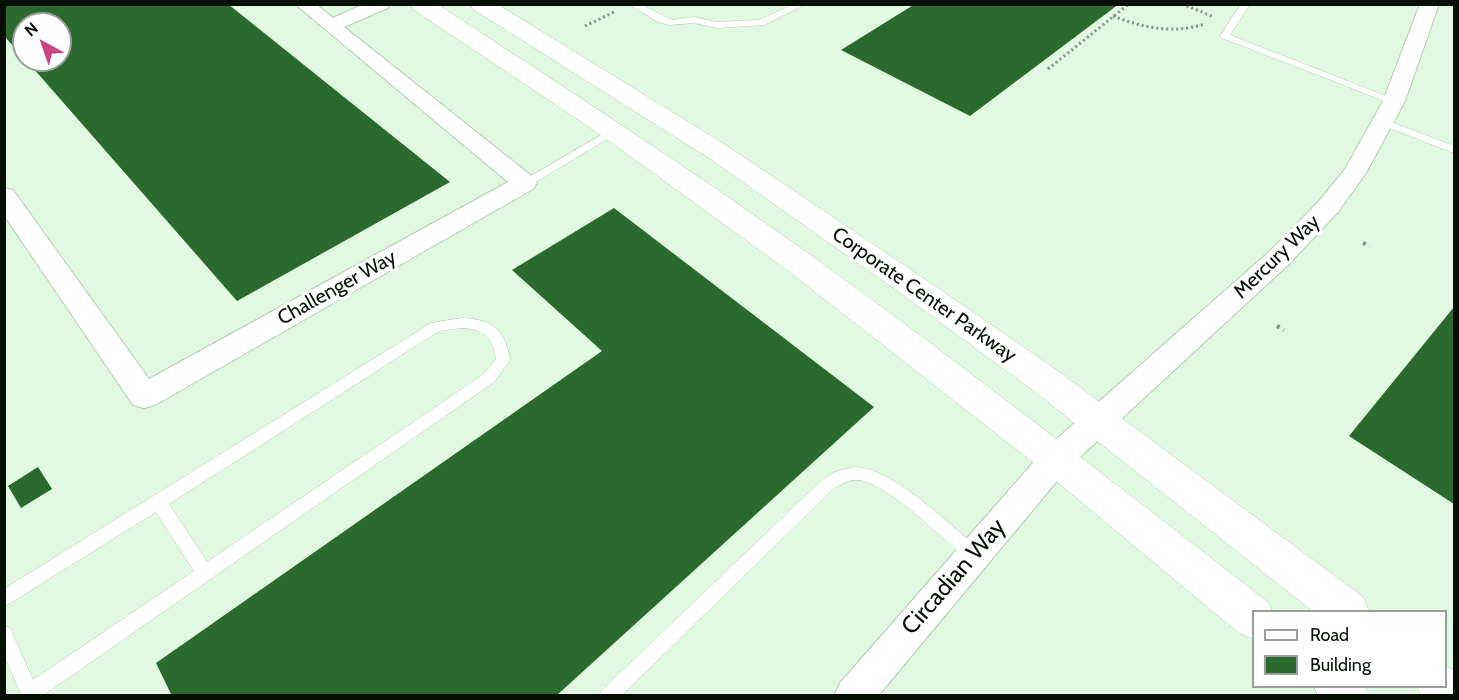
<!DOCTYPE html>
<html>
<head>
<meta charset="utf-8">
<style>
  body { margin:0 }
  #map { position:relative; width:1459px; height:700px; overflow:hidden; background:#e0f9e0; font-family:Cabin,sans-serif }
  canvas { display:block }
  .frame { position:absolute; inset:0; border:6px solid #060e06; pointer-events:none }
  .legend { position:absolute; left:1252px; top:610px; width:195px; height:78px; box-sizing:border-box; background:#fff; border:2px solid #9b9f9b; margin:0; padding:8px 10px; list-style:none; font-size:18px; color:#060e06 }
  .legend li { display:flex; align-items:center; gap:12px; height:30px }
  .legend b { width:30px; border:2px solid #9b9f9b }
  .north { position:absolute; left:12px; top:12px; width:60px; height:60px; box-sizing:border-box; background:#fff; border:2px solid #9b9f9b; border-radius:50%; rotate:320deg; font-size:16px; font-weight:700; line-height:24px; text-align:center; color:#060e06 }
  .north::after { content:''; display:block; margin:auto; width:21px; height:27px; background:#cb4585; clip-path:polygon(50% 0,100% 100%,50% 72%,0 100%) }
</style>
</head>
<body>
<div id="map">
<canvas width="1459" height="700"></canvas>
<div class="frame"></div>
<ul class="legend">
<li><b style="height:8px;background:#fff"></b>Road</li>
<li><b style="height:16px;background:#2b692e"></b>Building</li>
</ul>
<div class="north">N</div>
</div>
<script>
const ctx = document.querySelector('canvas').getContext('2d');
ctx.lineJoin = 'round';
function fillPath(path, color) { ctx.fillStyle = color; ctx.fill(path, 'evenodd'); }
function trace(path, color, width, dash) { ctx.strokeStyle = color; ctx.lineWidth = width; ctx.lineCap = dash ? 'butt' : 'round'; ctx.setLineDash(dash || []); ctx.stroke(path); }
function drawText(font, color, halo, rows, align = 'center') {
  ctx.font = font + ' Cabin,sans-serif'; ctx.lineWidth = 6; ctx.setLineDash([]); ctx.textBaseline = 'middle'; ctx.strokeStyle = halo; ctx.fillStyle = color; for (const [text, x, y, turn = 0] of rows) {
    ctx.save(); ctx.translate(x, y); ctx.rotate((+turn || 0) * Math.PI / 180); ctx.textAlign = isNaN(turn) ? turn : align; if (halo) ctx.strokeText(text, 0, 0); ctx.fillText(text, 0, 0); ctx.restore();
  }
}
const building = new Path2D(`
  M4 4H228L450 182 237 301 26 60H60V24H24V58L4 36Z
  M915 4H1119L970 116 841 50Z
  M614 208 874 407 556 696H172L156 663 602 351 512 270Z
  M1454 307V504L1349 436Z
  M38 467 52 489 21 508 8 486Z`);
const pathFar1 = new Path2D(`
  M1182 4 1212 16
  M1113 16C1144 28 1173 34 1205 24
  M585 26 614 12
  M1048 69 1129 4`);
const path = new Path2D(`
  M1363 243 1370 246
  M1277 326 1284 330`);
const service = new Path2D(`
  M629 4H640L672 20 694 17 717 22 759 20 794 4H806L764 25 717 28 694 23 669 25 656 21Z
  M1241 4H1250L1230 35 1399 101 1394 104 1390 103 1222 38 1220 36Z
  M1383 119 1454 146V153L1379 124 1378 122Z
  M613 128 618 131 617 133 529 186H521L519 183Z
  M462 318C492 319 506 331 510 360L494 382 42 696H22L4 655V626L10 628 33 680 194 571 156 512 4 607V589L431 323ZM462 328C484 329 493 337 496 359L484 374 207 562 169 504 439 331Z
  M853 467C891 466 950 525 979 549L981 554 979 559 973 562 967 559C945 540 887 483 859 480 849 479 842 484 833 489L621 696H599L602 690 823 479 835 472Z`);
const minor = new Path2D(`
  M295 4H316L333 18 364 4H390L388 8 344 27 533 177 537 183 533 189 155 405 144 408 133 405 4 215V188L13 190 149 379 508 182Z
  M1420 4H1439L1405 101 1366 173 1338 212 1288 265 1067 469 878 696H834L840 683 1045 449 1270 251 1320 200 1345 169 1383 101Z`);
const tertiary = new Path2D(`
  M410 4H437C562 86 688 167 809 254 965 367 1117 485 1269 603L1272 612H1254V639L1239 633 1043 470 786 269 604 137 413 9Z
  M470 4H497L727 146 935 286 1058 371 1363 597 1369 612H1314L1034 391 913 302 709 158 473 9Z
  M1446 667 1454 670V696H1421L1417 686H1446Z
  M1314 686H1365L1369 696H1318Z`);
const streetNames = [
  ["Mercury Way",1277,257,-44],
  ["Challenger Way",337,288,-29],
  ["Corporate Center Parkway",924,295,35]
];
const nearStreetnames = [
  ["Circadian Way",954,577,-49]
];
fillPath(building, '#2b692e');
trace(service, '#b5cdb5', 1);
trace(minor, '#b5cdb5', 2);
trace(tertiary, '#b5cdb5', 1);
trace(pathFar1, '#829482', 3, [2, 3]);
trace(path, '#829482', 4, [3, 4.5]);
fillPath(service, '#fff');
fillPath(minor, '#fff');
fillPath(tertiary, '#fff');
drawText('20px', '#060e06', '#fff', streetNames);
drawText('24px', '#060e06', '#fff', nearStreetnames);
</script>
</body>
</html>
